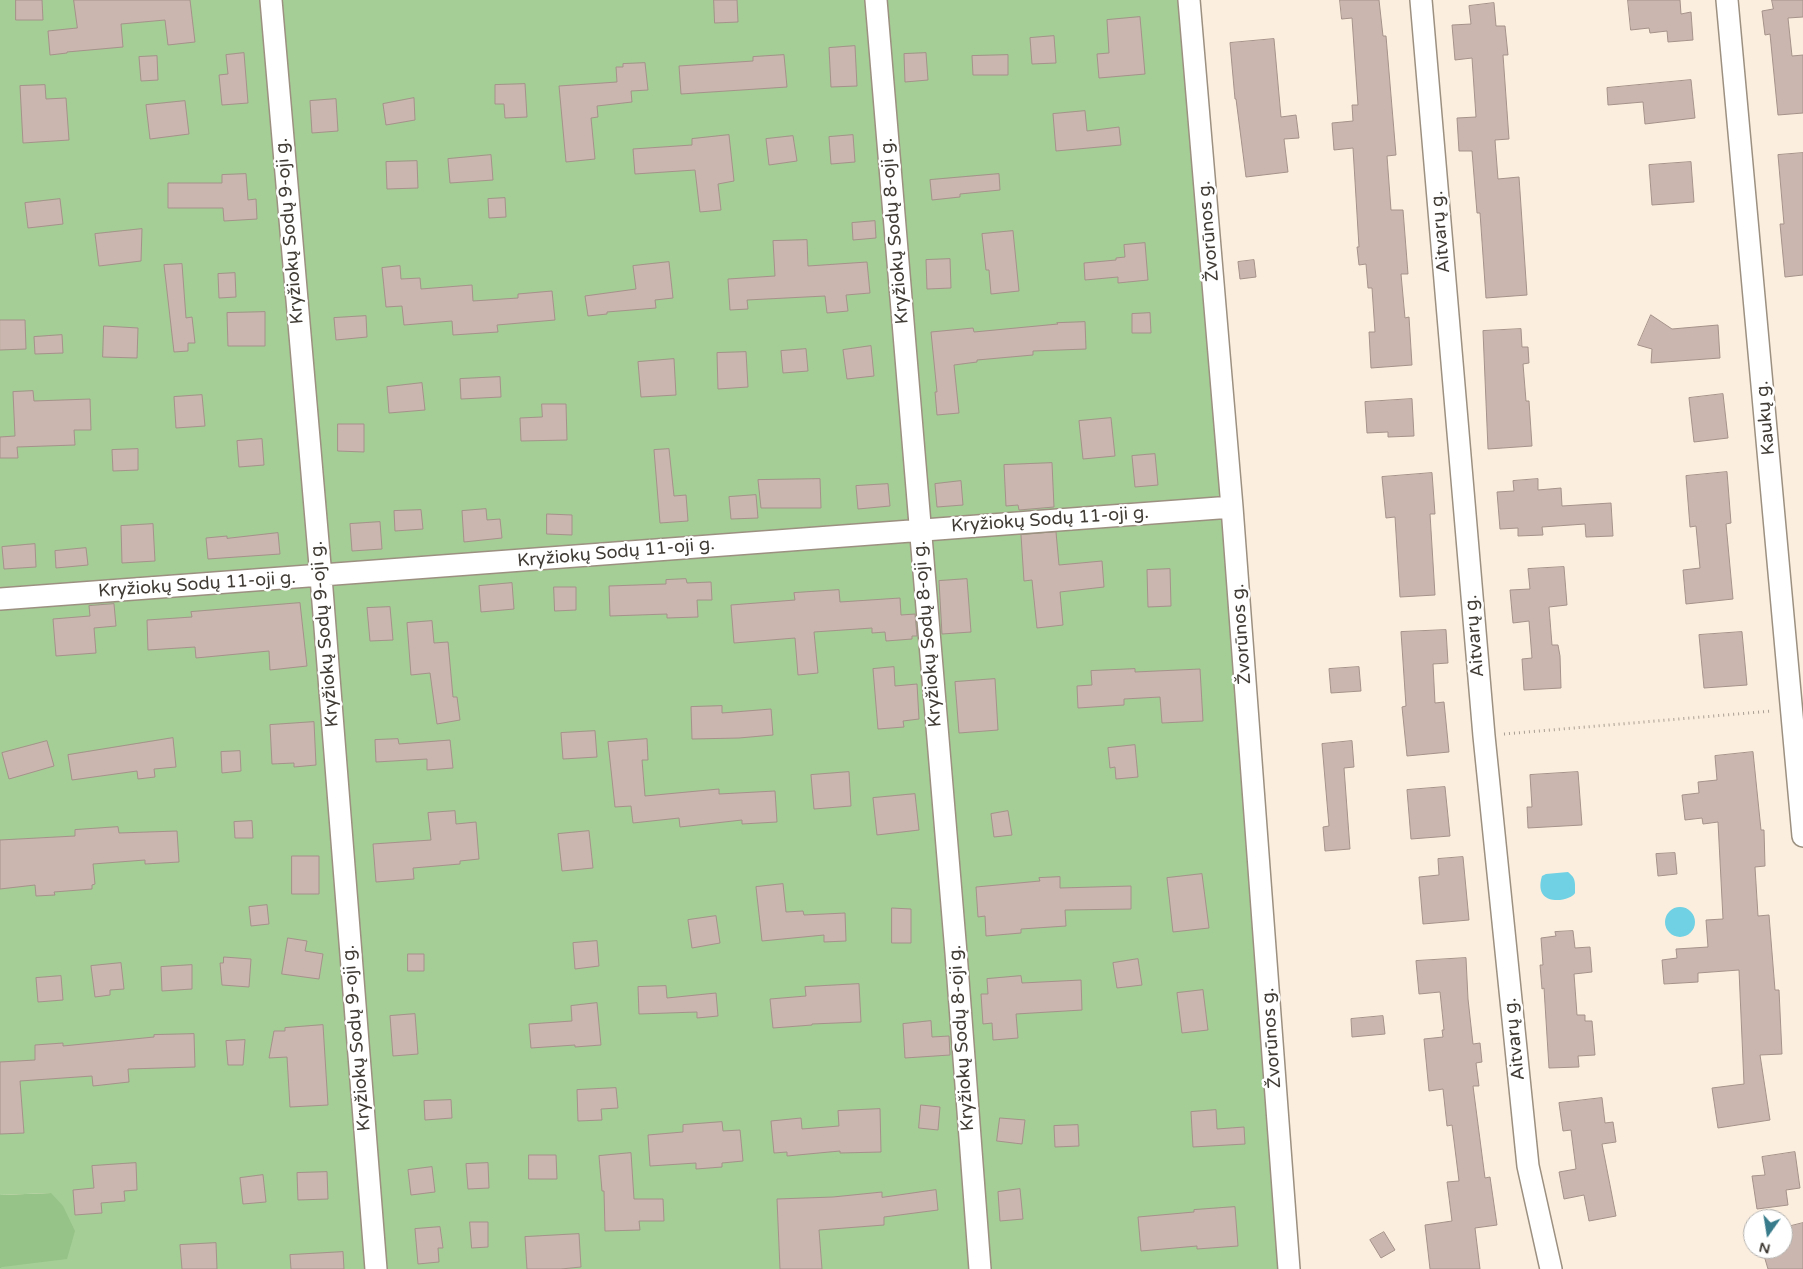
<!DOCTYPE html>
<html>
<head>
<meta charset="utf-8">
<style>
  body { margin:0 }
  #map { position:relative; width:1803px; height:1269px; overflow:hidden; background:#fceede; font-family:"Varela Round",sans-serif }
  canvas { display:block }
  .north { position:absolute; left:1743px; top:1209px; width:50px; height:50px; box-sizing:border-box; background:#fff; border:1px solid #b3b1ae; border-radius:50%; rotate:193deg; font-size:14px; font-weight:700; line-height:20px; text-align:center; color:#403b34 }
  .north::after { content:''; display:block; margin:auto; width:18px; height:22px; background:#387c8b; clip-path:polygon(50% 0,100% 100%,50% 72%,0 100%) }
</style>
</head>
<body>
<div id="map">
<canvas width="1803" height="1269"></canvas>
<div class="north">N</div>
</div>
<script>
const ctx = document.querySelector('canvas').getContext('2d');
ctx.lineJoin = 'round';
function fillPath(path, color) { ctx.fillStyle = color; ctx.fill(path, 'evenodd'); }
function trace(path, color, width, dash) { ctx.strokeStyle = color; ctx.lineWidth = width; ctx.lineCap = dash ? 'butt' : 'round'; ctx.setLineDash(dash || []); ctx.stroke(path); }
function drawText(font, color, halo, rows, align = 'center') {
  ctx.font = font + ' "Varela Round",sans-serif'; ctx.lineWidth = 5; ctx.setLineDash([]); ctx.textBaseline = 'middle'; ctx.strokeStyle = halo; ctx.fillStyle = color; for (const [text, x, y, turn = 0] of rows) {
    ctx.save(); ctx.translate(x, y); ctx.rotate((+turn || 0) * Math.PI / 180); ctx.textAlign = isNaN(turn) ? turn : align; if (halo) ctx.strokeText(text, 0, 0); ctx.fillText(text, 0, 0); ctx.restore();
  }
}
const green = new Path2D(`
  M0 0H1180L1288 1269H0L51 1193 0 1195Z`);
const forest = new Path2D(`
  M51 1193 63 1206 75 1231 67 1259 2 1267 0 1269V1195Z`);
const water = new Path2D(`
  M1568 872C1573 876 1575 879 1575 885 1575 886 1575 893 1575 893 1572 901 1532 909 1542 876L1546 874Z
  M1665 922a15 15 0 1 1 30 0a15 15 0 1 1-30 0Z`);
const building = new Path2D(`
  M16 0H42L43 20H16Z
  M74 0H190L195 42 168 45 165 20 121 24 123 47 67 52V53L50 55 48 31 77 28Z
  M714 0H737L738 22 715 23Z
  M1340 0H1379L1383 36H1386L1396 155 1387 156 1391 210H1403L1408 274H1401L1405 318 1409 317 1412 365 1371 368 1369 332H1375L1372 288H1368L1366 264 1359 265 1357 247H1359L1353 148 1334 150 1332 123 1353 121 1352 105H1358L1352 18 1342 19Z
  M1628 0H1680L1681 14 1691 12 1693 40 1668 42 1667 31 1650 33 1649 28 1631 30Z
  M1772 0H1803V17L1788 18 1792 56 1803 55V113L1778 115 1770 34 1765 35 1762 11 1773 9Z
  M1494 3 1496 26H1505L1508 55H1503L1509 139 1495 140 1498 179 1519 177 1527 295 1486 298 1480 213H1477L1472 151H1459L1457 118 1476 117 1472 58 1455 60 1452 25 1471 24 1469 6Z
  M1140 17 1145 74 1099 78 1097 54 1109 53 1107 20Z
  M1054 36 1056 63 1032 64 1030 38Z
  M1274 39 1281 117 1296 115 1299 138 1284 139 1288 172 1246 177 1236 99H1235L1230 43Z
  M855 46 857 86 831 87 829 48Z
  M244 53 248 103 222 105 219 75 228 74 226 55Z
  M926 53 928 80 905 82 904 54Z
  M784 55 787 87 681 94 679 66 753 61V57Z
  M1008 55V75H973L972 56Z
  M157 56 158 80 141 81 139 57Z
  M645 63 648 90 631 91 632 102 597 106 598 117 591 118 595 159 566 162 559 86 617 82 616 67H623V64Z
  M1691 80 1695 118 1645 124 1643 102 1608 105 1607 88Z
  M525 84 527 117 505 118 504 104H495V85Z
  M45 85 46 99 66 98 69 140 23 143 20 86Z
  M414 98 415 120 386 125 383 104Z
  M336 99 338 131 312 133 310 101Z
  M185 101 189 134 150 139 146 105Z
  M1085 111 1087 131 1119 127 1121 145 1056 151 1053 114Z
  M729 135 734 181 718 184 721 210 700 212 695 170 635 174 633 149 692 145V139Z
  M853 135 855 162 831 164 829 137Z
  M793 136 797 161 769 165 766 139Z
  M1803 153V275L1785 277 1780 224H1784L1778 155Z
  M491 155 493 180 450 183 448 159Z
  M417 161 418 188 387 189 386 162Z
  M1691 162 1694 202 1652 205 1649 165Z
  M246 174 248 200 256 199 257 219 224 221 223 208H168V183H222V175Z
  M999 174 1000 190 960 194V197L932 200 930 180Z
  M505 198 506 217 489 218 488 199Z
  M60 199 63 224 28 228 25 203Z
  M875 221 876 238 853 240 852 223Z
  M142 229 141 261 99 266 95 234Z
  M1013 231 1019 291 991 294 989 270H986L982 234Z
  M807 240 808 266 867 262 870 293 846 295 848 311 827 313 825 296 747 300 748 309 730 310 728 279 775 276 773 241Z
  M1145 243 1148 280 1118 283V277L1085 280 1084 263 1116 260V258L1125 257 1124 245Z
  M950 259 951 288 927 289 926 260Z
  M1254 260 1256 277 1240 279 1238 262Z
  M669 262 673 298 655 300 656 308 607 312V314L588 316 585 296 636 289 633 266Z
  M182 264 186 318 192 317 195 343H188V351L174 352 164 265Z
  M400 266 401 279 420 278 421 289 472 285 473 301 518 298V294L552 291 555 320 497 325 498 332 453 335 452 321 404 325 402 306 386 307 382 268Z
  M235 273 236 297 219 298 218 274Z
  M265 312V346H228L227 313Z
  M1150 313 1151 333H1132V314Z
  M1651 315 1672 329 1718 325 1720 358 1651 363 1652 349 1638 345Z
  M366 316 367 337 336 340 334 318Z
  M0 320H25L26 349 0 350Z
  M1085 322 1086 349 1033 351V355L977 360V362L954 365 959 413 937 415 935 392H937L931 332 973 328 974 332 1058 324 1057 323Z
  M104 326 138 328 137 358 103 357Z
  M1521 329 1522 347H1528L1529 363 1523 364 1526 401H1529L1532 446 1488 449 1483 331Z
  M62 335 63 353 35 354 34 337Z
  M871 346 874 376 847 379 843 350Z
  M806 349 808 371 783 373 781 351Z
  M746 352 748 387 718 389 717 353Z
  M674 359 676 395 641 397 638 362Z
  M500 377 501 397 461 399 460 379Z
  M422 383 425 410 389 413 387 387Z
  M33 391 34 401 90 399 91 430H74L75 445 17 447 18 458H0V437L15 436 13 392Z
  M1723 394 1728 438 1694 442 1689 398Z
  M202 395 205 426 176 428 174 397Z
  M1412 399 1414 436 1388 437V432L1367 433 1365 402Z
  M542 404H566L567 440 521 441 520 418 542 417Z
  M1111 418 1115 456 1083 459 1079 421Z
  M338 424H364V452L338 451Z
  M262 439 264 465 239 467 237 441Z
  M138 449V470L113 471 112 450Z
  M669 449 674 496 686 495 688 521 660 523 654 450Z
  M1155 454 1158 485 1135 487 1132 456Z
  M1052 463 1054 507 1019 510 1018 505 1006 506 1004 465Z
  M1727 472 1731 523 1726 524 1733 599 1686 604 1683 570 1700 568 1696 526 1690 527 1686 476Z
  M1432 473 1435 514H1430L1435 595 1400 597 1395 517 1386 518 1382 477Z
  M820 479 821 508H761L758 480Z
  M1538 479V490L1561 488 1562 506 1611 503 1613 536 1586 537 1585 524 1542 527 1543 535 1518 536V528L1500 529 1497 492 1514 491 1513 481Z
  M961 481 963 505 937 507 935 484Z
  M888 484 890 506 858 509 856 486Z
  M756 495 758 518 731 519 729 497Z
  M486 509 487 520 500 519 502 538 464 542 462 511Z
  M421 510 423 529 395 531 394 511Z
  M547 514 572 515V535L547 534Z
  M380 522 382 549 352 551 350 524Z
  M153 524 155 561 122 563 121 526Z
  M1056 532 1059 565 1102 561 1104 587 1060 592 1063 625 1037 628 1032 580 1024 581 1021 535Z
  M278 533 280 554 208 559 206 538 227 536V538Z
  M35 544 36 567 4 569 2 547Z
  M86 548 88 565 56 568 55 551Z
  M1564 567 1567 605 1549 607 1552 645H1558L1560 656 1561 688 1524 690 1522 659 1532 658 1529 621 1513 623 1510 590 1530 589 1528 569Z
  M1170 569 1171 606 1148 607 1147 570Z
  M686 579 687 583 711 582 712 600H697L698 617 667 618V614L610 616 609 586 666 584V580Z
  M967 579 971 632 942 634 939 581Z
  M512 583 514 609 481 612 479 586Z
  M554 587H576V610L555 611Z
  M839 590 840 602 900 598 901 615 915 614 917 636H912V639L886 641 885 632 872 633V628L814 632 818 673 798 675 795 638 734 643 731 605 795 600 794 593Z
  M300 603 307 666 270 670 269 651 196 658 195 647 148 650 147 620 192 617 191 612Z
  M114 604 116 626 94 628 96 653 56 656 53 619 90 616 89 606Z
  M390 607 393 640 370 641 367 608Z
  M432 621 434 643 448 642 453 697H457L460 720 437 724 430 673 411 675 407 623Z
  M1446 630 1448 663 1433 664 1435 703 1444 702 1449 752 1407 756 1402 707 1406 706 1401 632Z
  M1742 632 1747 685 1704 688 1699 635Z
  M894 667 895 686 917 684 919 719 903 721 904 727 878 729 873 669Z
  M1359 667 1361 691 1331 693 1329 669Z
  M1135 669V672L1200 669 1203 721 1162 723 1160 697 1124 699V705L1078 708 1077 686 1092 685 1091 671Z
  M995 679 998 730 959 733 955 682Z
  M722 706V713L771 709 773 735 739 738 692 739 691 707Z
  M314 722 316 765 294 767V763L272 764 270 725Z
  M595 731 597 757 563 759 561 733Z
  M173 738 176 767 154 769 155 777 138 779 137 771 72 780 68 755Z
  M398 739 399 744 450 740 453 768 427 770V759L376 762 375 740Z
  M647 739 648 760H642L645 796 719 789V794L775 791 777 822 742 824V820L680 827 679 818 633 823 631 806 615 807 608 742Z
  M47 741 54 766 9 779 2 753Z
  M1352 741 1354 767 1344 768 1350 849 1325 851 1323 827 1329 826 1322 744Z
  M1135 745 1138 777 1116 779 1115 767 1110 768 1108 748Z
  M240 751 241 771 222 773 221 752Z
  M1753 752 1761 830H1764L1765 866 1755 867 1758 916 1769 915 1775 990H1779L1782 1054 1760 1055 1770 1120 1718 1128 1712 1088 1744 1084 1739 970 1698 973V982L1664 984 1662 960 1677 958 1676 949 1708 947 1706 920 1723 919 1718 822 1703 824 1702 818 1685 820 1682 795 1699 793 1698 782 1717 780 1715 756Z
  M849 772 851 806 814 809 811 775Z
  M1578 772 1582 825 1528 828 1527 807H1532L1530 775Z
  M1445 787 1450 836 1411 839 1407 790Z
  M915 794 919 830 877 835 873 798Z
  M455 811 456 824 476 822 479 859 460 861V864L413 868 414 879 376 882 373 844 431 840 428 813Z
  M1008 811 1012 835 994 837 991 814Z
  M252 821 253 838H235L234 822Z
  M118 827 119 833 177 831 179 862 145 864V860L93 864 95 884 92 885V889L54 892 55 895 36 896 35 885 0 889V840L75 836V830Z
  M589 831 593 868 562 871 558 834Z
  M1675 853 1677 874 1658 876 1656 854Z
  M292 856H319V894H292Z
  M1463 857 1469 920 1423 924 1419 877 1439 875 1438 859Z
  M1202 874 1209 928 1173 932 1167 878Z
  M1060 877V888L1131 886V909L1065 910 1066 926 1021 929V933L986 936 985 916 978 917 976 887 1040 881 1039 878Z
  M783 884 786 912 803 911 804 915 845 913 846 941 824 942V935L762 941 756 887Z
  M267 905 269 924 251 926 249 907Z
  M892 908 911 909V943H892Z
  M716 916 720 943 692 948 688 920Z
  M1573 931 1575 948 1590 947 1592 972 1574 974 1577 1015H1585V1021H1592L1595 1055 1578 1056 1579 1067 1549 1068 1544 988 1542 989 1540 965H1543L1541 938 1556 936 1555 932Z
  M288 938 307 941 305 951 323 954 319 979 282 974Z
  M597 941 599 966 575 969 573 943Z
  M408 954H424V971H408Z
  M224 957 251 959 249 987 222 985 220 963H223Z
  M1466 958 1468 999 1473 1044 1480 1043 1482 1062 1476 1063 1479 1086H1473L1485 1178 1490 1177 1497 1225 1475 1228 1480 1269H1430L1425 1225 1452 1221 1447 1182 1459 1181 1452 1125 1447 1126 1443 1089 1429 1091 1424 1039 1443 1037 1442 1030H1444L1440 992 1419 994 1416 961Z
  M1138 959 1142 985 1117 988 1113 963Z
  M121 963 124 989 110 990V995L95 997 91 966Z
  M192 965V989L162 991 161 967Z
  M61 976 63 1000 38 1002 36 978Z
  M1021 976 1022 983 1081 980 1082 1010 1016 1014 1018 1038 993 1040 992 1023 983 1024 981 994H988L987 979Z
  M859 984 861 1022 812 1024V1025L773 1028 770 999 806 996 805 987Z
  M666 986 667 998 716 993 718 1016 697 1018V1012L639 1014 638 987Z
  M1203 990 1208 1030 1182 1033 1177 993Z
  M597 1003 601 1045 575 1047V1045L531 1048 529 1024 572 1021 571 1006Z
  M415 1014 418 1054 393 1056 390 1016Z
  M1383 1016 1385 1034 1352 1037 1351 1019Z
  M931 1021 932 1037 949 1036 950 1055 905 1058 903 1024Z
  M323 1025 328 1105 290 1107 287 1057 269 1058 274 1031H285V1028Z
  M194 1034 195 1067 128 1069 129 1082 93 1086 92 1076 20 1081 24 1133 0 1134V1062L35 1060V1045L63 1043V1046L154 1037V1035Z
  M245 1040 243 1065H228L226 1041Z
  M616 1088 618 1108 601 1109 602 1120 578 1121 577 1090Z
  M1602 1098 1605 1123 1613 1122 1616 1142 1602 1144 1616 1216 1589 1221 1584 1195 1564 1199 1559 1172 1576 1169 1571 1130 1563 1131 1559 1103Z
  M451 1100 452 1118 425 1120 424 1101Z
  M921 1105 940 1107 938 1130 919 1128Z
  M880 1109 881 1152 840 1153V1151L787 1156V1152L774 1153 771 1121 801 1118 802 1129 839 1126 838 1111Z
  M1216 1110 1217 1129 1244 1127 1245 1144 1193 1147 1191 1112Z
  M1000 1118 1025 1120 1022 1144 997 1141Z
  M722 1122 723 1131 740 1130 743 1161 722 1163V1167L696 1169V1163L650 1166 648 1135 683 1132V1125Z
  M1078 1125 1079 1146 1055 1147 1054 1126Z
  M1795 1152 1800 1188 1786 1190 1788 1205 1757 1209 1752 1176 1765 1175 1762 1157Z
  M631 1153 634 1199H663L664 1221H639L640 1230 605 1231 604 1191H602L599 1156Z
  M529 1155H556L557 1179H529Z
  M136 1163 137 1190 124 1191 125 1201 101 1203 102 1213 75 1215 73 1190 94 1188 92 1166Z
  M488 1163 489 1188 468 1189 466 1164Z
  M432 1167 435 1192 411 1195 408 1170Z
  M327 1172 328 1199 298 1200 297 1173Z
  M263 1175 266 1202 243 1204 240 1178Z
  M1020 1189 1023 1219 1000 1221 998 1192Z
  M936 1190 938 1210 884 1217V1225L819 1230 822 1269H780L777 1199 833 1197 882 1192V1197Z
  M1235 1207 1238 1246 1197 1249V1246L1141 1251 1138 1217 1194 1212V1210Z
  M470 1222H488V1247L472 1248Z
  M1803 1223V1269H1768L1762 1249H1783V1228Z
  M440 1227 443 1248H438L439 1262 418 1264 415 1229Z
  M1384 1232 1395 1250 1381 1258 1370 1240Z
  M579 1234 581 1267 561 1269H527L525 1237Z
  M216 1243 217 1269H182L180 1245Z
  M343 1252 344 1269H291L290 1255Z`);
const path = new Path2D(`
  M1504 734 1772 711`);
const minor = new Path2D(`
  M271 0 321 577 376 1269
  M876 0 956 953 980 1269
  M1189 0 1232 507 1289 1269
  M1421 0 1484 736 1528 1166 1551 1269
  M1727 0 1803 836
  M0 599C411 570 821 536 1232 507`);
const streetNames = [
  ["Kryžiokų Sodų 9-oji g.",290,231,-95],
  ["Kryžiokų Sodų 8-oji g.",895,231,-95],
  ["Žvorūnos g.",1209,231,-95],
  ["Aitvarų g.",1441,232,-95],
  ["Kaukų g.",1766,418,-95],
  ["Kryžiokų Sodų 11-oji g.",1050,520,-4],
  ["Kryžiokų Sodų 11-oji g.",616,553,-5],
  ["Kryžiokų Sodų 11-oji g.",197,585,-4],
  ["Kryžiokų Sodų 9-oji g.",325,634,-95],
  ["Kryžiokų Sodų 8-oji g.",928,634,-95],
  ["Žvorūnos g.",1242,634,-94],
  ["Aitvarų g.",1475,636,-95],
  ["Kryžiokų Sodų 9-oji g.",357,1038,-95],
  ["Kryžiokų Sodų 8-oji g.",962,1038,-94],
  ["Žvorūnos g.",1272,1038,-94],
  ["Aitvarų g.",1515,1039,-96]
];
fillPath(green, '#a4ce96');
fillPath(forest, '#96c387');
fillPath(water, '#6fd1e3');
fillPath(building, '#cab6ae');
trace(building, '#a5928a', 1);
trace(minor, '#9c9081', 24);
trace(path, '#a89e92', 3, [1, 4]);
trace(minor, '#fff', 21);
drawText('18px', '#403b34', '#fff', streetNames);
</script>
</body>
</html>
